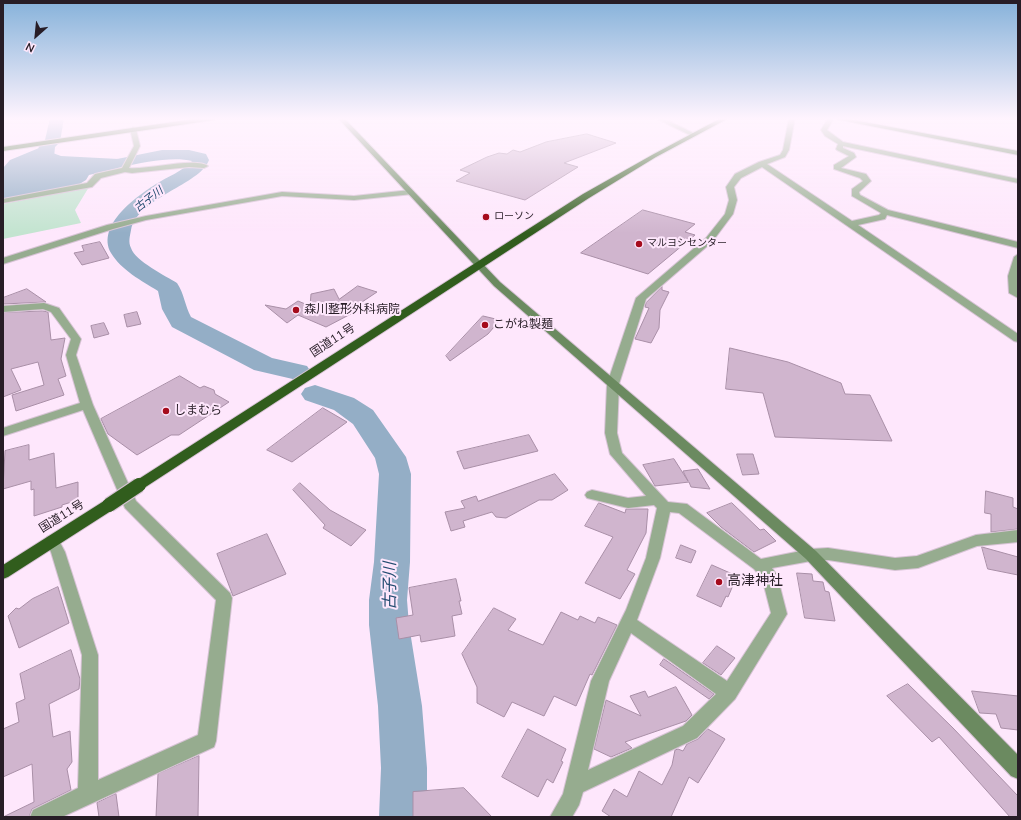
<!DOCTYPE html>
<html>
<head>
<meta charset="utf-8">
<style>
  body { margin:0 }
  #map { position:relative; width:1021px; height:820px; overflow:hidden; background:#fee7fc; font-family:"Nunito Sans",sans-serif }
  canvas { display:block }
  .frame { position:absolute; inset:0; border:4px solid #271d26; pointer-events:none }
  .north { position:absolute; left:16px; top:16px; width:40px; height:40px; -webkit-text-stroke:3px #fee7fc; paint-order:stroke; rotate:207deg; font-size:11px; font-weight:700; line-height:16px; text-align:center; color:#271d26 }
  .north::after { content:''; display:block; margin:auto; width:14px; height:18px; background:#271d26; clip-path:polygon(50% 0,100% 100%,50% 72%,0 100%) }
</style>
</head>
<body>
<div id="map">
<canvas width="1021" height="820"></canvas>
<div class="frame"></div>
<div class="north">N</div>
</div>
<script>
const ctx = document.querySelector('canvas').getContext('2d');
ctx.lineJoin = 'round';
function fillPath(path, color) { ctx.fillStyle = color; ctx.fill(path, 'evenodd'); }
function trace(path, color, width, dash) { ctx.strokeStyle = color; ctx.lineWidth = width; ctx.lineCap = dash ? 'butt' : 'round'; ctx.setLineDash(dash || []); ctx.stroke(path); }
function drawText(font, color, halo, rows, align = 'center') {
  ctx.font = font + ' "Nunito Sans","Noto Sans JP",sans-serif'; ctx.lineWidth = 4; ctx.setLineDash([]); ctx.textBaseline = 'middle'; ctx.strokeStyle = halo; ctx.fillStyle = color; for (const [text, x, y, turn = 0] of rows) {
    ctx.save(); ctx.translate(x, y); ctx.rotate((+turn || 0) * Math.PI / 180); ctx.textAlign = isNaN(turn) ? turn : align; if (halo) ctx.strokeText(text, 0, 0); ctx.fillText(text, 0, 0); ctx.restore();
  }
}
const green = new Path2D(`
  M89 187 75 210 81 223 3 239V204Z`);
const water = new Path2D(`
  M39 148 61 156 119 159 118 168 89 175 86 180 78 185 3 201V168L10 160Z`);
const river = new Path2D(`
  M50 118H64L60 142 55 147 53 168 87 165 162 150H189L206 154 209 160C200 185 138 197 131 230 130 236 128 242 131 248 135 261 166 276 177 283 184 293 185 306 191 317L272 358 307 366 311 372 307 378 297 380 254 370 172 327 162 309 158 291C142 281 121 270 111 253 96 225 137 196 156 184 167 177 183 171 192 161 159 153 101 175 65 178 56 179 47 180 38 178L35 174 39 145 45 140Z
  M315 385 354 398 373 410 406 457 411 474 410 562 407 600 409 625 422 706 427 768V817H379L381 768 378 706 369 625V600L374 562 379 474 375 458 353 424 334 410 305 400 301 394 305 388Z`);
const building = new Path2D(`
  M587 134 616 143 564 163 578 167 525 200 456 181 470 173 460 170 487 157 499 153 507 154 513 150 520 152 546 142Z
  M643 210 695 224 685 232 695 235 648 274 581 253Z
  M100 242 109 258 82 265 74 253 84 251 82 246Z
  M358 286 377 292 359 304 366 306 326 327 298 315 287 323 265 305 286 309 298 301 310 306 311 294 334 289 339 299Z
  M662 287V290L669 292 660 310 659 328 651 343 635 339 649 308 645 307 646 303Z
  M27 289 46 302 3 304V298Z
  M43 311 48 312 51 340 65 338 61 359 66 376 58 379 64 395 16 411 12 395 44 385 38 362 11 369 21 390 3 397V313Z
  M137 312 141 324 127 327 124 315Z
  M483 316 500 320 488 334 450 361 446 356Z
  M104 323 109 334 94 338 91 326Z
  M730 348 788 362 841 383 845 394 870 395 892 441 775 437 763 393 726 389Z
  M180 376 200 388 204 386 214 390 215 394 229 402 179 435H171L137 455 108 434 101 419Z
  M323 408 347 422 292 462 267 450Z
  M529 435 538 451 464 469 457 452Z
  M29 445V460L54 453 56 488 78 482V500L62 505V507L34 516V489L31 490V481L3 489 5 451Z
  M737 454H753L759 474 743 475Z
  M674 459 688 481 683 471 698 469 710 489 691 487 689 482 655 486 643 465Z
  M555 474 568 490 552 500H539L506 518 496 517 492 512 463 521 465 527 451 531 445 512 465 508 461 501 476 496 478 501Z
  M300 483 330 510 366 530 351 546 323 528 325 525 293 490Z
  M986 491 1013 498V507L1018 509V529L991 532V514L985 513Z
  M599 503 625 513 626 509H648L646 533 627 570 635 574 620 599 585 583 613 537 585 526Z
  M732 503 760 530 764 529 776 541 754 552 721 527 707 513Z
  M267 534 286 574 233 596 217 554Z
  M681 545 696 551 691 563 676 558Z
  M982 547 1018 557V575L988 569Z
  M712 565 737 576 728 597 726 596 721 607 697 596Z
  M797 573 812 574 813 581 823 582 825 591 829 592 835 621 805 618Z
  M456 579 461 601H459L462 614 452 616 455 636 421 642 420 635 399 639 396 618 413 615 409 588Z
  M58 587 69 623 19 648 8 616 16 608 19 609 32 599Z
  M494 608 516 619 508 630 543 645 561 612 578 620 580 616 595 623 598 617 617 625 592 675 590 674 576 706 554 696 544 716 512 702 504 717 477 703V687L462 654Z
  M717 646 735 658 721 675 703 663Z
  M71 650 80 679 79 689 49 704 53 737 70 731 72 762 67 769 71 790 32 809 29 817H3L34 802 32 764 3 777V729L19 722 16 703 25 699 20 674Z
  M664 659 714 694 709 699 660 665Z
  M908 684 953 728 1018 796V817H1010L939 737 932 742 887 696Z
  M676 687 692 715 686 721 625 742 632 748 611 757 594 749 606 700 641 716 630 696 645 691 648 697Z
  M972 691 1018 696V730L1001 728 996 714 980 713Z
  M528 729 566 749 561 761 563 762 553 783 547 779 538 797 502 777Z
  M708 729 725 739 698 783 689 777 671 817H611L602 811 614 789 627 797 639 771 662 785 672 765 675 750 678 749 683 751 687 744 698 739Z
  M199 756 198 817H156L158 774Z
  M464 788 492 817H413V792Z
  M116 794 119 817H99L97 803Z`);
const street = new Path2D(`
  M655 118H663L697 135 692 136Z
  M789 118H795L789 150 785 157 767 164 852 221 879 215 881 213 852 196V189L863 181 860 178 834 169V165L849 156 837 150 836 149 838 144 825 136 821 130 828 118H834L827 130 843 142 1018 179V183L843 146V148L854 153 856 157 841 168 866 174 871 181 859 192 860 195 888 210 1018 242V248L887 215 885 219 858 225 1018 334V342L1014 341 762 167 741 178 734 187 737 200 733 214 712 242 646 299 619 384 617 433 622 453 668 502 687 504 761 559 811 549 828 548 895 558 917 556 976 535 1018 530V542L977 546 918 568 895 570 828 560 811 561 772 568 777 575 787 614 735 699 697 738 583 792 579 805 572 817H550L563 794 591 681 626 610 646 558 657 508 654 505 628 508 587 498 585 495 587 492 592 490 628 498 646 496 610 454 605 433 607 384 636 298 706 238 725 214 729 200 726 187 735 174 759 162 780 155 783 150ZM670 512 679 513 754 569 762 578 771 613 727 681 637 620 660 558ZM631 633 716 694 683 726 588 770 609 681Z
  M133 127 136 129 140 146 129 168C147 170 196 157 208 166L204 168 189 167 132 173 125 172 101 178 92 187 3 203V199L87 183 95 174 122 168 134 146 130 129Z
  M410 190 414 192 413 194 354 200 282 196 146 220 113 229 3 264V258L107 225 146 216 282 192 354 196Z
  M1018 254V298L1009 293 1008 276 1014 257Z
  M44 303 59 308 81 339 76 355 93 405 136 501 230 593 232 598 216 741 214 747 62 817H30L33 810 78 788 82 655 51 552 45 541 47 537 52 535 57 537 65 552 98 655V780L198 735 216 600 125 508 83 410 3 436V428L80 403 66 355 71 339 51 312 43 309 3 312V306Z`);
const secondary = new Path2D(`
  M338 118H344L500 282 816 551 1018 755V779L1011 776 806 559 494 286Z
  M830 118H843L1018 151V155Z`);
const primary = new Path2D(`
  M200 118H217L214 120 3 151V147Z`);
const highway = new Path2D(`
  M721 118H729L656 157 589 198 144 488 139 490 134 488 132 485 134 482 583 194 652 155Z
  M109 500 114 501 116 505 114 509 8 577 3 579V565L104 501Z`);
const highwayBridge = new Path2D(`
  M109 505 139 485`);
const markers = [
  [486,217,4,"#a50b1c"],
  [639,244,4,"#a50b1c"],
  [296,310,4,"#a50b1c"],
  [485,325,4,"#a50b1c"],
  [166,411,4,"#a50b1c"],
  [719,582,4,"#a50b1c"]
];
const farPoinames = [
  ["ローソン",494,217],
  ["マルヨシセンター",647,244]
];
const farWaternames = [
  ["古子川",149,200,-38]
];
const poiNames = [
  ["森川整形外科病院",304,310],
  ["こがね製麺",493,325],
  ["しまむら",174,411]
];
const streetNames = [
  ["国道11号",333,341,-33],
  ["国道11号",62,517,-32]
];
const nearPoinames = [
  ["高津神社",727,582]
];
const nearWaternames = [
  ["古子川",391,586,-90]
];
fillPath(green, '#c3e4d0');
fillPath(water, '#94aec6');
fillPath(river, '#94aec6');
fillPath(building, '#d0b5ce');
trace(building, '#a98fa7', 1);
trace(street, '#d7c3d5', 2);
trace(secondary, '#d7c3d5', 2);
trace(primary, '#d7c3d5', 2);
trace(highway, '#d7c3d5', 2);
fillPath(street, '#96ac8f');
fillPath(secondary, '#6b8a60');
fillPath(primary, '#4c723d');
fillPath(highway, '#315d1d');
trace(highwayBridge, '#d7c3d5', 16, []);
trace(highwayBridge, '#315d1d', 14);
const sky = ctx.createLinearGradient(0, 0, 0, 233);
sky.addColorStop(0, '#86b2da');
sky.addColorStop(0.51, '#fff4fe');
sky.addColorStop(1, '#fff4fe00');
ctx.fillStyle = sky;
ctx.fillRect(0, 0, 1021, 233);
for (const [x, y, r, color] of markers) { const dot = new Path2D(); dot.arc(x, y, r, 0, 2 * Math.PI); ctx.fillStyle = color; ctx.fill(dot); trace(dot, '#fee7fc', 1.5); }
drawText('10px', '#271d26', '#fee7fc', farPoinames, 'left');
drawText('italic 11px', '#234c70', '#fee7fc', farWaternames);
drawText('12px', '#271d26', '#fee7fc', poiNames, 'left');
drawText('12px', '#271d26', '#fee7fc', streetNames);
drawText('14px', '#271d26', '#fee7fc', nearPoinames, 'left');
drawText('italic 16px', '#234c70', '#fee7fc', nearWaternames);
</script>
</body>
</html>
